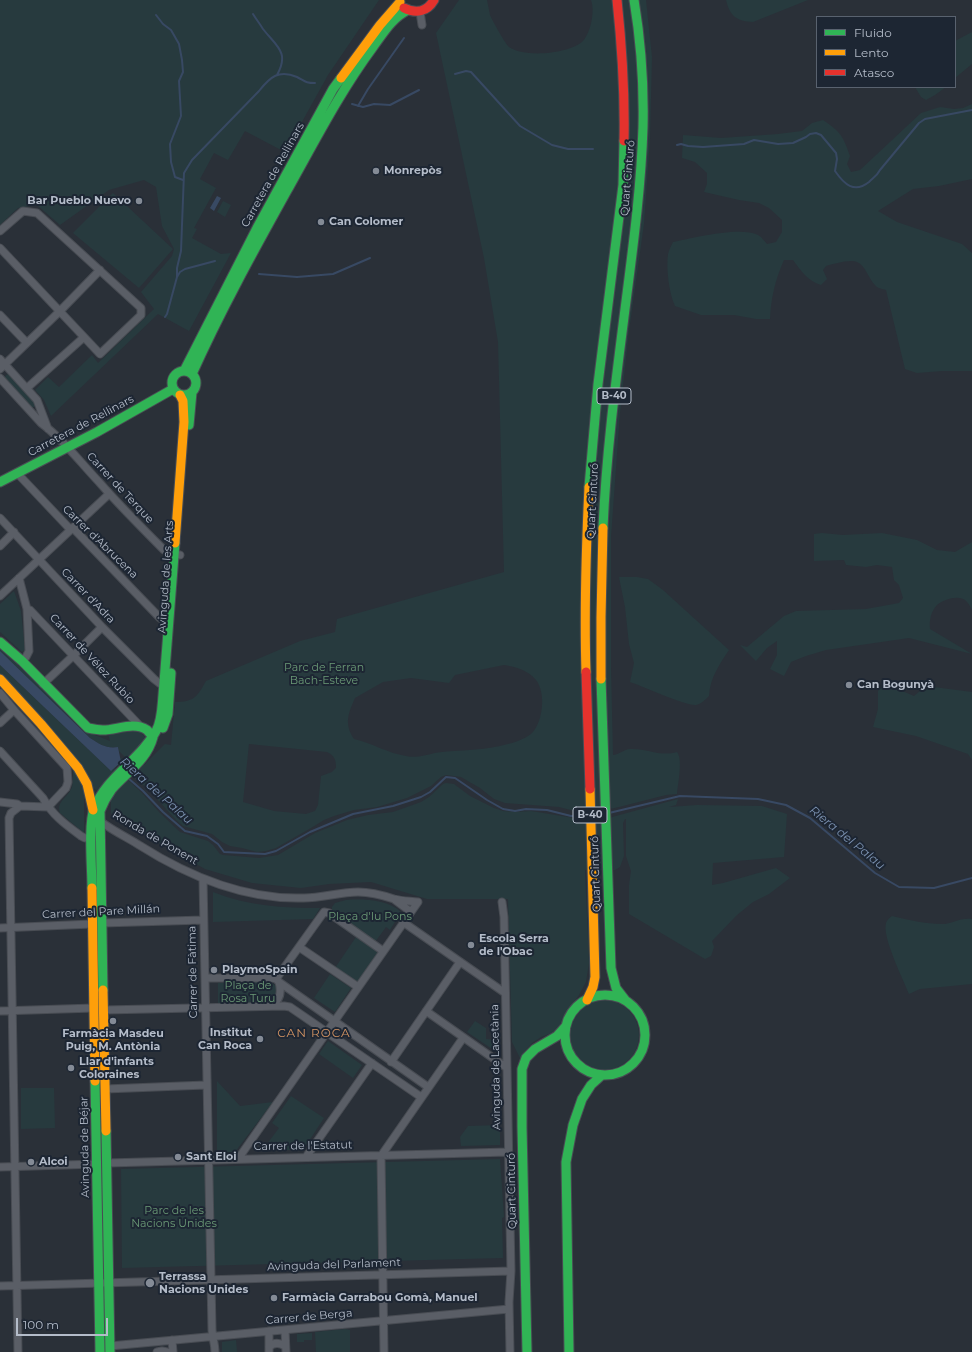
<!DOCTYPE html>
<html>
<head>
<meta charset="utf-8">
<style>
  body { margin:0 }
  #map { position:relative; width:972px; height:1352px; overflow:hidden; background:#2a3038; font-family:Montserrat,sans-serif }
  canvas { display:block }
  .legend { position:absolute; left:816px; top:16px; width:140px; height:72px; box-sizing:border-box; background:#1d2633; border:1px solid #59626f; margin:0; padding:5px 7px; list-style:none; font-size:12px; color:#b4bcc9 }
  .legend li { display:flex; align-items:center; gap:8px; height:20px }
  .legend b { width:20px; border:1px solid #59626f }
  .scale { position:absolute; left:16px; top:1318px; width:92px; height:18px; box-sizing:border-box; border:2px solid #b4bcc9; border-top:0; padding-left:5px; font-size:12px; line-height:14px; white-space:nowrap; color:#b4bcc9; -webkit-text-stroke:3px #1d2633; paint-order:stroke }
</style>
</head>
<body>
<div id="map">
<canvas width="972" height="1352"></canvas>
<ul class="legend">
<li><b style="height:5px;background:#30b455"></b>Fluido</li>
<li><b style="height:5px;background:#ff9f0a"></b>Lento</li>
<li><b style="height:5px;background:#e5322d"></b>Atasco</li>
</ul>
<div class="scale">100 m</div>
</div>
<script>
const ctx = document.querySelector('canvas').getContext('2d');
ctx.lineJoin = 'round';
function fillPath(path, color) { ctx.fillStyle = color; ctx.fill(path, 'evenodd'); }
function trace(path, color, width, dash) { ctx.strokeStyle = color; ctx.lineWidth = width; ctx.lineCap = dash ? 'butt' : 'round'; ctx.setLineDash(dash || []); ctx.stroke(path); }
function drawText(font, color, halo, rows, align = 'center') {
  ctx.font = font + ' Montserrat,sans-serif'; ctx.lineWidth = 4; ctx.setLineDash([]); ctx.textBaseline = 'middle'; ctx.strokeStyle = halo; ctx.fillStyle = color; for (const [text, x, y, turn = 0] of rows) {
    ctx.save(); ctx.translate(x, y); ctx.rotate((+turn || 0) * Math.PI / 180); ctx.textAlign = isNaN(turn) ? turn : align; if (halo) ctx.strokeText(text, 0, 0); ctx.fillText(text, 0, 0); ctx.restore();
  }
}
const green = new Path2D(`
  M0 0H379L328 75 288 147 284 145 281 150 245 131 228 160 214 153 200 179 216 188 194 228 197 229 192 238 221 254 231 253 189 331 158 314 51 416 44 400 35 390 48 377 59 387 92 355 98 363 154 309 141 292 172 256 174 249 162 226 156 187 144 180 109 190 60 225 37 205 18 208 0 225Z
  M459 0H487C488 5 489 10 490 15 492 20 506 45 509 47 524 58 570 54 583 41 591 32 595 11 591 0H646L652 57 650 139 644 224 629 331 620 413 611 537V668L613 755C619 755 624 749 630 749 647 748 660 757 677 752 683 759 678 784 677 794L666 795 619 807 586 814 559 807 505 803 494 799 480 788 461 777 446 775 441 777 431 786 407 798 377 807 354 810 334 816 324 820 311 828 276 848 266 851 257 852 242 848 230 846 222 842 212 834 183 826 176 820 147 788 118 765 121 762 120 758 144 765 165 744 171 745 175 702C194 702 197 697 206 681L300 641 335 632 337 619 504 572 498 342 484 258 436 33ZM504 665C516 667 528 670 536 680 546 693 543 720 533 732 527 738 516 742 508 744 487 750 464 750 442 752 430 753 418 759 406 756 387 753 372 743 354 739 344 724 348 714 355 698L383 682 411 678 449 683 455 675ZM249 744 327 752C335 756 336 760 336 768L332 772 321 776 318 805 315 811 306 814 274 811 243 802Z
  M726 0H808L753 22C736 21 730 16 726 0Z
  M972 32V64L955 78V41Z
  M915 87H946L935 95 926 100 921 97Z
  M972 104V179L939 186 913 189 878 211 897 222 962 244 972 253V371H942L917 373 905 369 886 290C882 289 877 288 875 285 868 278 866 266 857 262 850 259 833 264 826 266L823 270 827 279 821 285C808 281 801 271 793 260H784C775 280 771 298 770 319H756L734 315H701L675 306C669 293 666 269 668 254 669 250 671 246 673 242 693 238 740 226 758 235 762 237 764 241 767 244L776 242 782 232V220L769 208 759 203 739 200 704 192 707 184V173L695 162 682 158 683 135 721 138 778 134 802 131 812 123 823 120C841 132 843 136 850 156L847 164 851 172 860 170 921 113 940 107 954 109 963 108Z
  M113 193 173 249 139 288 73 233Z
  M223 201 231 205 225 217 217 212Z
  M10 372 35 400 36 406 31 408 3 378Z
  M822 533 843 535 882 533 917 540 937 550 955 552 972 542V610C971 608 969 604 967 602 961 594 944 599 937 605 931 611 929 621 930 629L972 654 909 638 826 650 806 656 791 662 784 676 770 669 777 655V641L767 648 756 661 740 645 747 647 784 616 796 611 866 609 899 603 903 598 899 585 894 580 892 567 877 565 866 567 846 565 844 560 814 561V534Z
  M619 577H637L648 579 663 590 729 650C719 665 710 678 709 696 705 700 701 704 696 705 686 706 642 686 630 682L634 663 629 644 625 607Z
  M14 591 21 611 25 650 22 652 0 632V604Z
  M0 648 90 733 110 741 108 734 138 730 146 738C141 746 134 753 126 758L119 751 118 747C107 749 99 744 90 738L9 660 0 651Z
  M0 665 111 771 115 768 142 793 159 812 180 832 208 841 213 845 220 854 223 855 259 858 278 855 315 833 347 820 368 815 393 812 421 802 429 797 443 784 446 783 454 784 470 796 494 808 503 811 516 812 531 811 580 819H605L678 799 676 805 669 807 697 805 762 806 787 814 784 857 713 863 712 885 723 883 776 868 790 878 769 894 753 902 737 915 712 941 714 947 711 956 705 959 629 914V885L631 871 626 856V819H625L623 823 624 856 620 867 615 870H585L589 963 586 982 579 995 565 1014 560 1025 552 1033 541 1037 532 1043 525 1051 521 1060 512 1042 508 899H427L371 882 329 884 301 888 252 883 205 869 116 819 111 813V800L92 787 83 768 0 675Z
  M888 685 914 696 926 686 972 692V760L968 754 916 736 873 727 878 709V691L881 688Z
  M73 768 78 771 88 797H84V833L60 813C56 801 68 798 72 787 73 781 73 774 73 768Z
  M213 892C248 906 283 908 320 908L313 919 213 922Z
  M346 900C363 899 387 899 401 912L390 930 386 927 375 942 332 911V907L335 903Z
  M892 916C909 920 925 924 942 924 952 924 960 917 972 919V984L920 989 909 994C903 979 882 937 886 923 887 920 889 918 892 916Z
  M356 937 377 952V955L358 982H356L335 968Z
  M330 974 351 988 335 1012 314 998Z
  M269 981 276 986C278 995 276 997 270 1003L218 1004V983Z
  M569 1035a35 35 0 1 1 70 0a35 35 0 1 1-70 0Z
  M475 1021 486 1028V1039L498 1040V1053L467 1032Z
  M328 1041 362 1065 353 1078 319 1054Z
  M217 1081 240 1106 273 1102 235 1152H217Z
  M54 1088 55 1128 21 1129V1088Z
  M291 1096 324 1118 303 1150H267V1144L279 1128 272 1123Z
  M500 1125V1145L461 1146 460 1137 468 1126Z
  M500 1159 504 1217 502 1218 503 1258 122 1268 121 1169Z
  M345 1329 350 1330V1352H316L315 1332Z
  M312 1333V1340H304V1342H297V1334Z
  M236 1340 237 1352H222V1342Z`);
const water = new Path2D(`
  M217 196 221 198 214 211 210 208Z
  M0 651 90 738C99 744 107 749 118 747L121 762 111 771 0 665Z`);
const stream = new Path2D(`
  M253 14C256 19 260 24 263 29 276 46 290 52 277 75
  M156 15 163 24 171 30 179 44 182 60 183 72 179 81 181 116 170 144 171 162 175 177 183 180
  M455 74 466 71 471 72 520 126 552 145 568 149H593
  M352 104 363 107 374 104 390 105 419 90
  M358 106 368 89 404 38
  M677 145 681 144 688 146 703 147 744 144 754 140 778 144 793 143 806 137 810 134 816 133 821 135 836 153 837 159 835 171C844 184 854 194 869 182 873 178 877 176 880 170L919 123 925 119 972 110
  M259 274 297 277 333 274 370 258
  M177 277 180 272 185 269 215 261
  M165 317 167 314 177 277V268L181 251 184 173 192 160 259 91C270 77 279 69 297 77 305 81 305 83 315 83
  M128 778 143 791 163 812 185 831 207 836 218 844 224 852 265 854 276 851 310 832 353 814 393 806 421 797 430 792 446 777 455 778 487 800 503 809 515 811 526 809 547 810 571 816 587 815
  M609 813 680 796 758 799 786 805 810 818 875 873 899 887 934 888 972 878`);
const street = new Path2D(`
  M420 12 422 25
  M0 231 23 211 37 213 141 308V315L100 354 0 248
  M0 315 26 342
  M0 359 37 400 48 429
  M0 369 60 311 100 270
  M0 378 41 423C63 439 80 462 99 482 120 506 142 528 164 550L169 553 180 555
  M27 388 83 338
  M17 473 69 528H73L160 618 168 624
  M0 518 102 627 154 679 163 686
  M0 546 14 532
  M19 578 27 609 29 651 26 657 22 661
  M0 596 109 494
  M27 609 30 610 140 726
  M43 684 74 655 102 627
  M0 693 14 710 67 768 68 782 66 788 48 807
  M0 723 14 710
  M0 751 43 798C52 815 66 825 81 836L85 838H91
  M0 802 17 804 20 806 48 807
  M98 819C104 826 130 839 139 845 188 876 245 900 304 898 322 898 340 892 358 892 371 892 382 895 394 899 402 901 410 901 418 902L238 1159
  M203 879 212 1329C212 1337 215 1343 215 1352
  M395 900 411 912
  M502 902 504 917 511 1271 509 1302 510 1352
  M403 922 505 993
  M102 923 203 920
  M0 928 92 924
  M299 947 358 987
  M205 978H272L276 979
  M276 979 279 982 428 1087
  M276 979 324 912 329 913 383 951
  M270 1006C280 1001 282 993 279 982
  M104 1010 284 1006 290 1007 421 1097
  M0 1011 94 1008
  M426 1011 507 1068
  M391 1062 460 962
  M105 1089 206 1085
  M381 1156 384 1352
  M381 1156 463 1038
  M306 1157 372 1063
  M107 1163 508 1152
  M0 1167 97 1164
  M0 1286 511 1271
  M285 1330 286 1352
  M269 1331V1352
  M172 1340 173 1352
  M110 1346 509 1309
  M269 1347C274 1342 280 1343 285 1346
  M18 1352 9 818 11 813 20 806
  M157 1352 162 1351 167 1352`);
const fast = new Path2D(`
  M172 383a12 12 0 1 1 24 0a12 12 0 1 1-24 0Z
  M184 371 257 228 333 89 341 78
  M192 374C222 307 258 243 294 178 319 133 342 89 373 47 384 32 392 18 408 10
  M189 425 192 392
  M0 482 97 432 173 389
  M589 487 598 384 623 185 624 141
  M603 528C606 457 615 387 624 317 632 254 641 191 643 127 644 84 641 42 634 0
  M0 642 22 661 88 728C93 729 98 730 103 730 117 730 134 721 147 730 149 732 151 735 153 737 147 760 127 772 112 789 107 796 103 803 100 811L103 990
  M601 679 611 968 616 988 626 1001
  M163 728 168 714 171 673
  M92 888C92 869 88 824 94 809 106 777 140 760 156 731 162 721 162 706 163 695L175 543
  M565 1035a40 40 0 1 1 80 0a40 40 0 1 1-80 0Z
  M95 1081 100 1352
  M106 1131 110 1352
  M527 1352 522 1127V1069L526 1058 535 1049 557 1036 566 1026
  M569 1352 566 1162 573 1125 582 1099 591 1085 602 1075`);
const slow = new Path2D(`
  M341 78 380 25 400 2
  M175 543 184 422 183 401 180 395
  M586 672C584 610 586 549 589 487
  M0 679 41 724 78 768 87 784 93 810
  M601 679V617L603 528
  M92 888 95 1081
  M103 990 106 1131
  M587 1000 593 987 595 977 590 789`);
const jam = new Path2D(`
  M617 0C622 47 625 93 624 141
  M404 8C416 14 427 12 434 0
  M586 672 590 789`);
const markers = [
  [376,171,4,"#848b96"],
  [139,201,4,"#848b96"],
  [321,222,4,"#848b96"],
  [849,685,4,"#848b96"],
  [471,945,4,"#848b96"],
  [214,970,4,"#848b96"],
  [113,1021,4,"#848b96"],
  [260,1039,4,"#848b96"],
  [71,1068,4,"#848b96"],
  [178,1157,4,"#848b96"],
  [31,1162,4,"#848b96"],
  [150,1283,5,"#848b96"],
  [274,1298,4,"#848b96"]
];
const shields = [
  [614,396,34],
  [590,815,34]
];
const shieldNames = [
  ["B-40",614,396],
  ["B-40",590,815]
];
const poiNames = [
  ["Monrepòs",384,171],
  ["Bar Pueblo Nuevo",131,201,"right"],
  ["Can Colomer",329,222],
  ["Can Bogunyà",857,685],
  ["Escola Serra",479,939],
  ["de l'Obac",479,952],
  ["PlaymoSpain",222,970],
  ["Institut",252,1033,"right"],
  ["Can Roca",252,1046,"right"],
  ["Farmàcia Masdeu",113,1034,"center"],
  ["Puig, M. Antònia",113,1047,"center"],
  ["Llar d'infants",79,1062],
  ["Coloraines",79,1075],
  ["Sant Eloi",186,1157],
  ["Alcoi",39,1162],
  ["Terrassa",159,1277],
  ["Nacions Unides",159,1290],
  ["Farmàcia Garrabou Gomà, Manuel",282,1298]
];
const streetNames = [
  ["Carretera de Rellinars",273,175,-61],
  ["Quart Cinturó",628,178,-85],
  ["Carretera de Rellinars",81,426,-28],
  ["Carrer de Terque",120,488,47],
  ["Quart Cinturó",593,501,-87],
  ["Carrer d'Abrucena",100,542,44],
  ["Avinguda de les Arts",166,577,-86],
  ["Carrer d'Adra",88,596,46],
  ["Carrer de Vélez Rubio",92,659,47],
  ["Ronda de Ponent",155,838,30],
  ["Quart Cinturó",596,874,-92],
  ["Carrer del Pare Millán",101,912,-3],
  ["Carrer de Fàtima",193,972,-91],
  ["Avinguda de Lacetània",496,1067,-91],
  ["Carrer de l'Estatut",303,1146,-1],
  ["Avinguda de Béjar",85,1147,-91],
  ["Quart Cinturó",512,1191,-91],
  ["Avinguda del Parlament",334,1265,-2],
  ["Carrer de Berga",309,1317,-5]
];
const parkNames = [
  ["Parc de Ferran",324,668],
  ["Bach-Esteve",324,681],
  ["Plaça d'Iu Pons",370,917],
  ["Plaça de",248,986],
  ["Rosa Turu",248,999],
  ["Parc de les",174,1211],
  ["Nacions Unides",174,1224]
];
const waterNames = [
  ["Riera del Palau",156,791,42],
  ["Riera del Palau",847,838,39]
];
const neighbourhoodNames = [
  ["CAN ROCA",314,1033]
];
fillPath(green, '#273a3e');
fillPath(water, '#384963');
trace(stream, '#384963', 2);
trace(street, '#484c53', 9);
trace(fast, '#484c53', 11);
trace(slow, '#484c53', 11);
trace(jam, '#484c53', 11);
trace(street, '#5a5e66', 7);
trace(fast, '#30b455', 9);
trace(slow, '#ff9f0a', 9);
trace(jam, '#e5322d', 9);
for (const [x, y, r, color] of markers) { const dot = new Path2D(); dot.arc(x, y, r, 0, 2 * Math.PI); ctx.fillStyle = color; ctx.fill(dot); trace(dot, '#1d2633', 1.5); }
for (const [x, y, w] of shields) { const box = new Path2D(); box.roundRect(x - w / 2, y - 8, w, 16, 3); ctx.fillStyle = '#1d2633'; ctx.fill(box); trace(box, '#b4bcc9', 1); }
drawText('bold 10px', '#b4bcc9', null, shieldNames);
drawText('bold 11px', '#b4bcc9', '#1d2633', poiNames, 'left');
drawText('11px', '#b4bcc9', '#1d2633', streetNames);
drawText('11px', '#6b9a76', '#1d2633', parkNames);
drawText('italic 12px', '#7c92b1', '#1d2633', waterNames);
ctx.letterSpacing = '1px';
drawText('12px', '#d59563', '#1d2633', neighbourhoodNames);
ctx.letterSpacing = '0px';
</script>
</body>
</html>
